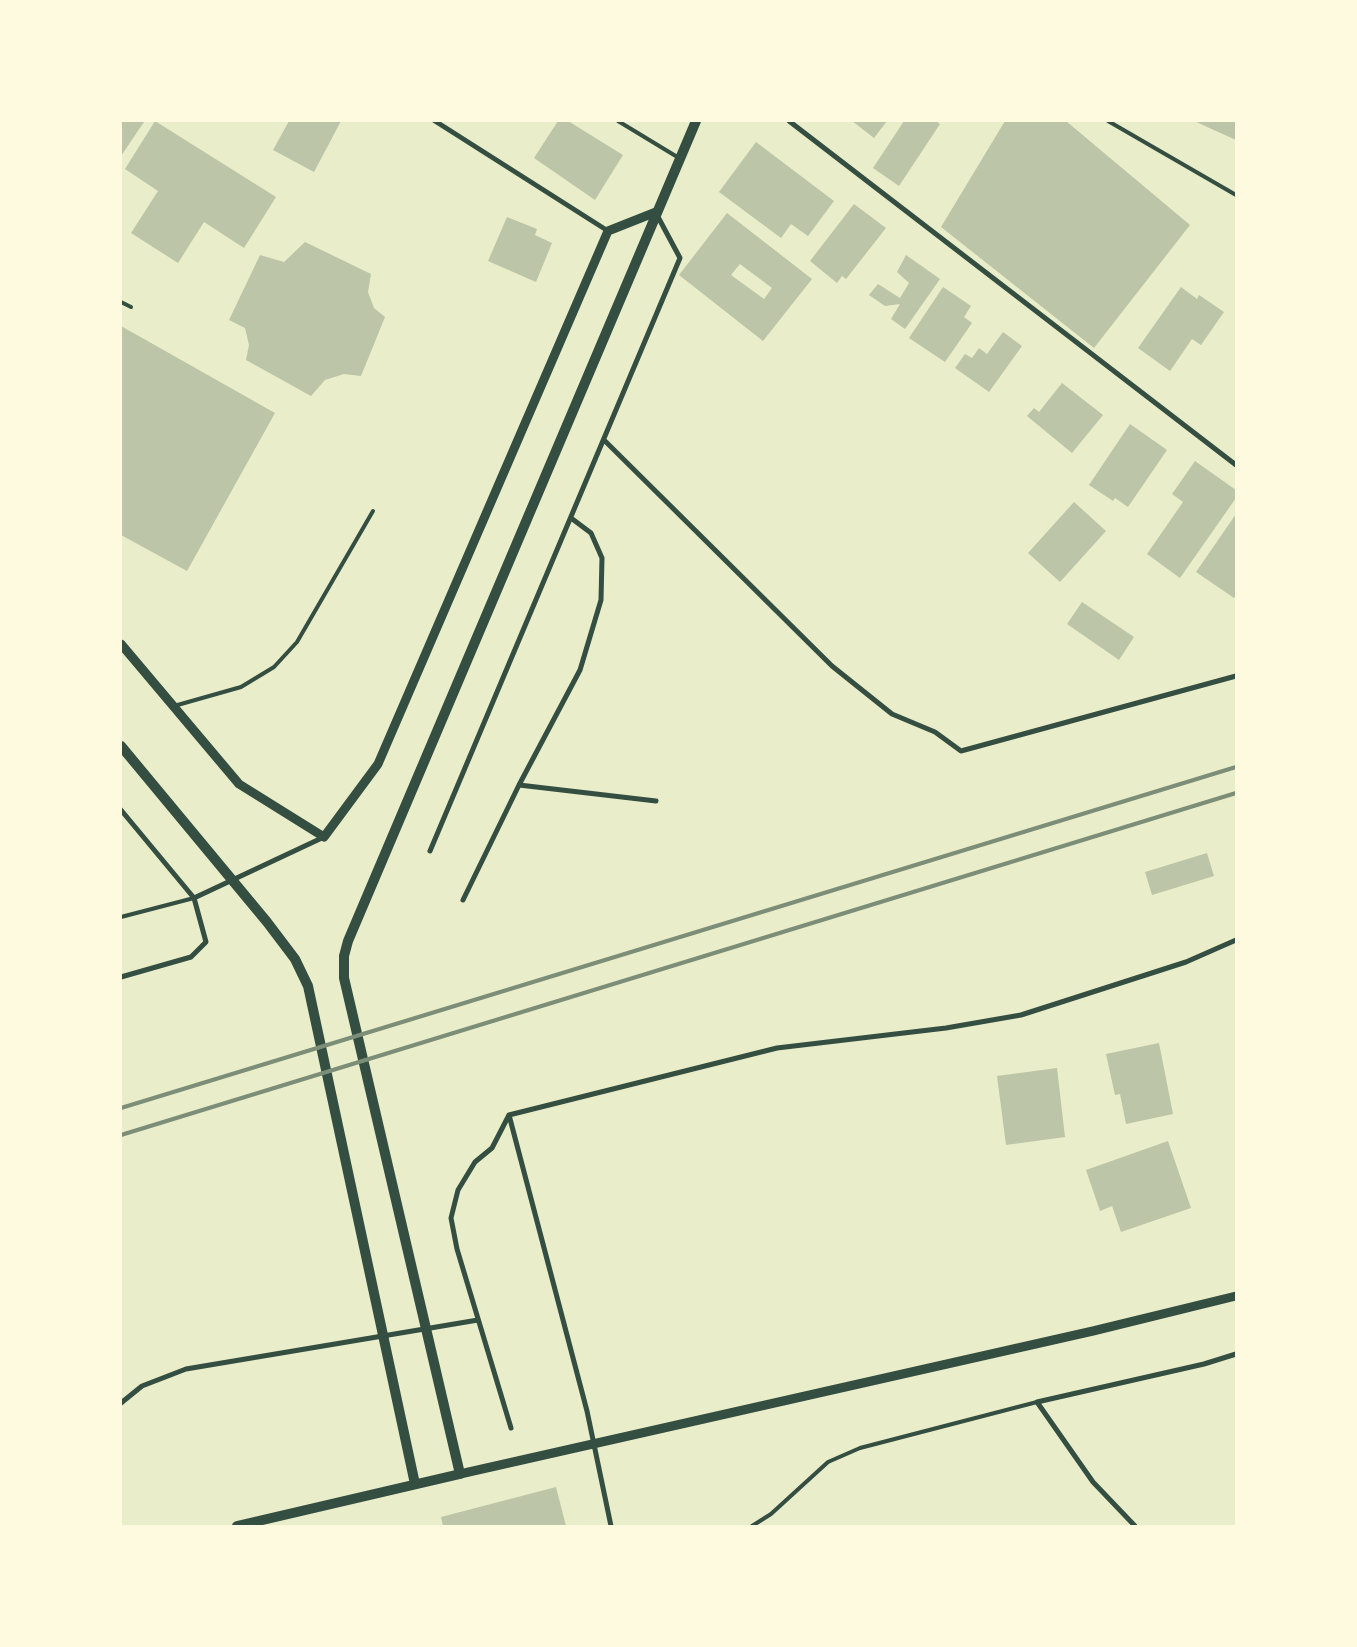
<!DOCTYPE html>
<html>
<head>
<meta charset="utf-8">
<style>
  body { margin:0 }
  #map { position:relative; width:1357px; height:1647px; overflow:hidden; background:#e9edc9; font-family:Montserrat,sans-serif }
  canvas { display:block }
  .frame { position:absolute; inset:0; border:122px solid #fefae0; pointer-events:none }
</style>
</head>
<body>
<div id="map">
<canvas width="1357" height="1647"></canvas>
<div class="frame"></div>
</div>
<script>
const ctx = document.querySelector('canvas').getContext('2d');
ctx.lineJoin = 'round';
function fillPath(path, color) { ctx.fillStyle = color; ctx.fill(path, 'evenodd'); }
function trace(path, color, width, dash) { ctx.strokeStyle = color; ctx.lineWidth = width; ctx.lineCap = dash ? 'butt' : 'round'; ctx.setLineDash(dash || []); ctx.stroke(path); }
const building = new Path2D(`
  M121 121 144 122 121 156Z
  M155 121 276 197 244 248 204 222 178 263 131 233 158 191 125 169Z
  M289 121H341L314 172 273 150Z
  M558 121H568L623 155 595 200 534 158Z
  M852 121H887L874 138Z
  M904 121H936L940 124 899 186 873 168Z
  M1005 121H1066L1190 225 1094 348 941 227Z
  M1194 121H1236V140Z
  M756 142 834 201 808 236 791 224 781 238 719 192Z
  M854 204 886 228 846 279 842 276 837 283 810 261Z
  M727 213 812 279 763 341 679 275ZM740 264 772 288 764 299 731 275Z
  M507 217 537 229 535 235 552 243 536 282 488 261Z
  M305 242 371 274 368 292 374 308 385 317 361 376 344 374 325 380 311 396 246 360 249 345 245 328 229 320 260 255 284 262Z
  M906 255 940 279 905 329 891 319 900 304 885 306 869 295 878 284 900 298 909 283 897 272Z
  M943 287 971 306 964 317 972 323 945 362 909 338Z
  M1181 287 1197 299 1199 295 1224 312 1201 345 1192 339 1170 371 1138 348Z
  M121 326 275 413 187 571 121 535Z
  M1003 332 1022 346 989 392 955 368 965 354 972 358 979 348 987 354Z
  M1062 383 1103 415 1072 453 1027 416 1034 408 1039 412Z
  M1130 424 1167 450 1128 507 1115 498 1113 501 1089 485Z
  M1195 461 1236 490V498L1180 578 1147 554 1183 502 1172 494Z
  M1074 502 1106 531 1060 582 1028 553Z
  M1236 514V596L1234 598 1196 572Z
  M1082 602 1134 637 1119 660 1067 624Z
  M1207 853 1214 876 1152 895 1145 872Z
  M1159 1043 1173 1114 1126 1124 1120 1094 1115 1095 1106 1054Z
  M1057 1068 1065 1137 1006 1145 997 1076Z
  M1168 1141 1191 1208 1121 1232 1112 1206 1100 1211 1086 1170Z
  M556 1487 566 1526H443L441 1517Z`);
const service = new Path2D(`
  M618 121 679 158
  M1108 121 1236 195
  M121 302 131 307
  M174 706 241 687 274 667 297 642 373 511
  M121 917 194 898
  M752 1526 771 1514 828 1462 860 1448 1037 1402`);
const minor = new Path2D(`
  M435 121 608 231
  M789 121 1236 465
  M604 440 832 666 892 714 935 732 961 751 1236 676
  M519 785 656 801
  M121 810 194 898 206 942 191 957 121 977
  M430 851 680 258 657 215
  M194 898 324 837
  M463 900 519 785 580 670 601 600 602 558 591 533 571 518
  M509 1115 587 1411 611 1526
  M121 1403 142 1386 186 1369 478 1320
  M511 1428 457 1249 451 1218 458 1190 475 1162 492 1148 509 1115 777 1048 946 1028 1021 1015 1186 962 1236 940
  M1135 1526 1093 1482 1037 1402 1204 1364 1236 1354`);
const tertiary = new Path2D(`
  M121 644 239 784 324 837 378 764 608 231 656 212
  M460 1474 1093 1331 1236 1296`);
const secondary = new Path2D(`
  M121 746 267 922 295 959 308 986 415 1484
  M237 1526 460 1474 344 978V956L348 941 696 121`);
const rail = new Path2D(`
  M121 1108 1236 767
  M121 1135 1236 793`);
fillPath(building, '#bcc5a7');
trace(service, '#344e41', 4);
trace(minor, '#344e41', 5);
trace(tertiary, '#344e41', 9);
trace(secondary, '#344e41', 10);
trace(rail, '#7c8e77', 4);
</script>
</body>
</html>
